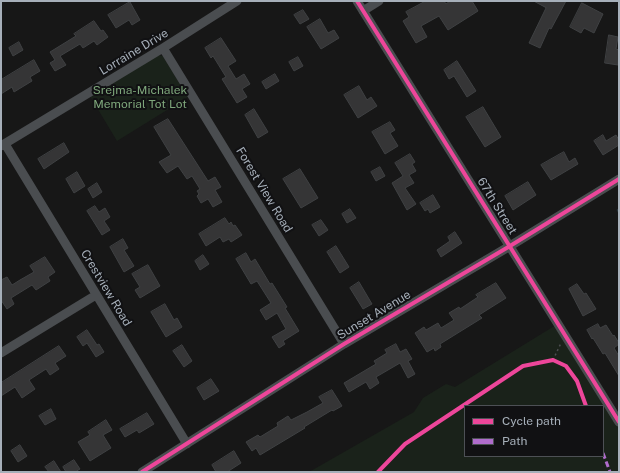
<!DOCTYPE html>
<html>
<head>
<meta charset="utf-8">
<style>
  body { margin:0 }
  #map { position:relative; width:620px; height:473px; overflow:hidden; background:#171717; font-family:"Public Sans",sans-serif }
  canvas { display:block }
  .frame { position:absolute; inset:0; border:2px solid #a6afb9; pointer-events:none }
  .legend { position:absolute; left:464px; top:405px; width:140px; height:52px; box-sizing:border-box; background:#111113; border:1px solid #4d5055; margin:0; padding:5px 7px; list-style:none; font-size:12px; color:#a6afb9 }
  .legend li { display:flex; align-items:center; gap:8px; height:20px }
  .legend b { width:20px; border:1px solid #4d5055 }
</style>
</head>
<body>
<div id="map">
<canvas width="620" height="473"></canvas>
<div class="frame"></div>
<ul class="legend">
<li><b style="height:5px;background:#ed469a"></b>Cycle path</li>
<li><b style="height:5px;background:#b06ccc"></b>Path</li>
</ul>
</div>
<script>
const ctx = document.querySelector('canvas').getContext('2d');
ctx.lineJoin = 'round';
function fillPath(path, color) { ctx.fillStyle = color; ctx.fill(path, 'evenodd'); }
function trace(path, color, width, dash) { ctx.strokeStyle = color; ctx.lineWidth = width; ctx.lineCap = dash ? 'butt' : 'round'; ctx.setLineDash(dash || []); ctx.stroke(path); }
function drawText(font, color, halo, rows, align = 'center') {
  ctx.font = font + ' "Public Sans",sans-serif'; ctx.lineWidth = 4; ctx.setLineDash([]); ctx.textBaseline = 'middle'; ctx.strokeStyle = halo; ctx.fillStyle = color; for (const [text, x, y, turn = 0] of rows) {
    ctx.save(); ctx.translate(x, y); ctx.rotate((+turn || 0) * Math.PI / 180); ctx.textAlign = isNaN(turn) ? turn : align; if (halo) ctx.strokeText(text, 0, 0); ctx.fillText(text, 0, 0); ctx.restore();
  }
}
const green = new Path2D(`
  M157 55 163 56 164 58 188 97 117 141 90 96Z
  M556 325 619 427V472H309L414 412 423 398 446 384 455 387ZM465 406H603V456H465Z`);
const stream = new Path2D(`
  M618 210 619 212`);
const building = new Path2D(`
  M426 1H444L446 4 450 1H472L478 11 448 30 439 16 421 26 427 37 416 43 403 21 409 17 406 12Z
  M534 1H566L551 29 549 28 540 48 529 43 546 8Z
  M130 2 140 20 132 25 129 20 116 28 108 15Z
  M582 3 603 14 594 33 584 28 581 33 570 27Z
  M303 10 309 19 300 24 294 15Z
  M320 19 328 33 334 30 339 38 321 49 307 27Z
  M94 21 101 31 103 30 108 37 97 45 94 41 83 48 80 44 60 56 66 65 55 71 50 63 55 60 50 52 76 36 74 34Z
  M609 35 618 37 616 49 619 50 618 65 605 63Z
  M221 38 236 61 228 66 236 79 244 74 250 84 242 89 247 97 237 103 222 79 226 77 213 56 211 58 205 48Z
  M19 42 23 50 13 56 9 48Z
  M298 57 303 66 294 71 289 62Z
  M34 60 40 71 30 77 32 81 14 92 12 87 1 94V80Z
  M457 61 476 91 467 97 454 76 449 79 444 70Z
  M275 74 279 81 266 89 262 82Z
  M359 86 367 100 371 97 377 106 358 118 344 95Z
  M483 107 501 137 485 147 466 117Z
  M254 109 268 132 258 138 245 115Z
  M168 119 208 181 215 177 221 187 215 190 222 202 213 207 208 199 201 203 197 196 199 194 197 191 200 189 192 176 187 179 178 166 167 173 159 162 171 155 154 127Z
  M390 122 395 130 390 133 398 146 385 154 372 132Z
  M603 135 606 141 616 135 619 140V145L603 155 594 141Z
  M64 143 69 152 44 169 38 159Z
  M564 152 569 162 575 158 578 164 551 180 541 165Z
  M410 154 415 162 412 164 416 171 409 175 414 183 405 188 416 204 407 210 392 183 403 176 395 163Z
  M380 167 385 176 376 181 371 172Z
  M300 169 318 198 301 208 283 179Z
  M77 172 85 186 74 193 66 179Z
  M528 182 536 195 513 210 505 196Z
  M97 183 102 192 93 198 88 189Z
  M433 195 440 207 430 213 428 209 425 211 420 203Z
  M95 206 99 212 105 208 110 217 104 221 110 230 102 235 87 211Z
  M350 209 356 218 347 223 342 214Z
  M225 218 229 224 231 222 233 226 235 225 242 235 231 242 229 239 223 242 220 237 206 246 199 234Z
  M321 220 328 230 319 236 312 225Z
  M455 232 462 243 441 257 437 250 450 241 448 237Z
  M123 239 128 248 124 250 134 266 124 272 110 247Z
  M336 246 349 267 340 273 327 252Z
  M246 253 251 262 255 259 270 284 272 283 287 307 285 308 299 331 283 341 285 344 279 348 272 337 286 329 277 313 266 320 260 310 271 303 257 281 251 284 236 259Z
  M203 255 209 264 200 270 195 261Z
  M45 257 55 272 48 277 50 281 36 290 32 285 11 298 14 304 7 309 1 300V280L7 277 12 285 20 280 34 272 30 266Z
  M148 265 160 286 140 298 135 290 140 287 132 274Z
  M359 282 372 304 363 309 350 288Z
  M496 283 506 298 479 315 482 318 440 344 441 347 435 351 434 348 427 352 415 333 424 327 426 330 438 323 441 328 454 320 449 313 459 307 460 309 478 297 476 295Z
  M577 284 584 294 586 293 596 309 583 316 569 289Z
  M165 304 174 320 177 318 182 327 166 337 151 312Z
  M598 324 600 328 606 325 613 336 614 335 619 343V344L614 348 619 356V376L605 353 603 354 593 338 592 339 587 330Z
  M87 330 97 345 99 344 104 352 96 357 87 343 83 346 77 337Z
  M396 344 400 352 406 349 412 359 408 361 415 374 408 378 400 363 376 377 379 383 370 389 366 382 349 392 344 383 376 364 374 361 387 353 385 350Z
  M182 345 192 361 184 367 173 351Z
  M59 346 66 356 55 363 59 369 50 375 46 369 29 380 35 389 22 398 15 387 1 396V383Z
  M211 379 219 391 204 400 197 388Z
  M332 390 342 406 333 411 332 410 304 427 305 428 260 455 256 448 252 451 246 442 258 435 260 437 278 426 277 423 288 416 291 420 307 412 323 403 319 397Z
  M51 409 56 419 45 425 39 416Z
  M147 413 154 424 139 433 137 430 125 437 120 429Z
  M106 420 112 430 103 435 111 448 90 461 78 442 90 435 88 432Z
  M20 445 27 456 18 462 11 451Z
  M234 451 241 463 227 472H216L212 465Z
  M74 460 80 469 75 472H66L63 467Z
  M54 461 61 472H49L45 467Z`);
const path = new Path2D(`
  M553 360 561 343`);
const minor = new Path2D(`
  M357 1 619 422
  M363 11 379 1
  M163 48 344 344
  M5 144 187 444
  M1 146 163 48 237 1
  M1 353 96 295
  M142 472 344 344 510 246 619 179`);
const quiet = new Path2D(`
  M603 453 610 472`);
const cycleway = new Path2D(`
  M357 1 619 422
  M142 472 344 344 510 246 619 179
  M378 472 405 444 523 366 553 360 566 366 577 381 586 406`);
const streetNames = [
  ["Lorraine Drive",134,52,-31],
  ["Forest View Road",264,190,59],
  ["67th Street",497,206,58],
  ["Crestview Road",106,288,59],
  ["Sunset Avenue",374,315,-31]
];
const parkNames = [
  ["Srejma-Michalek",140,90],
  ["Memorial Tot Lot",140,104]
];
fillPath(green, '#1a221a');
trace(stream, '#28343a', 2.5);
fillPath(building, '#353536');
trace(building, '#3f4143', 1);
trace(path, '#4c4e51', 1.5, [2, 3]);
trace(minor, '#4a4d50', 9);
trace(quiet, '#b06ccc', 3, [6, 3]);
trace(cycleway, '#ed469a', 4);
drawText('12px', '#a6afb9', '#111113', streetNames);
drawText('12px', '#7ea67b', '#111113', parkNames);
</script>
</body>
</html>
